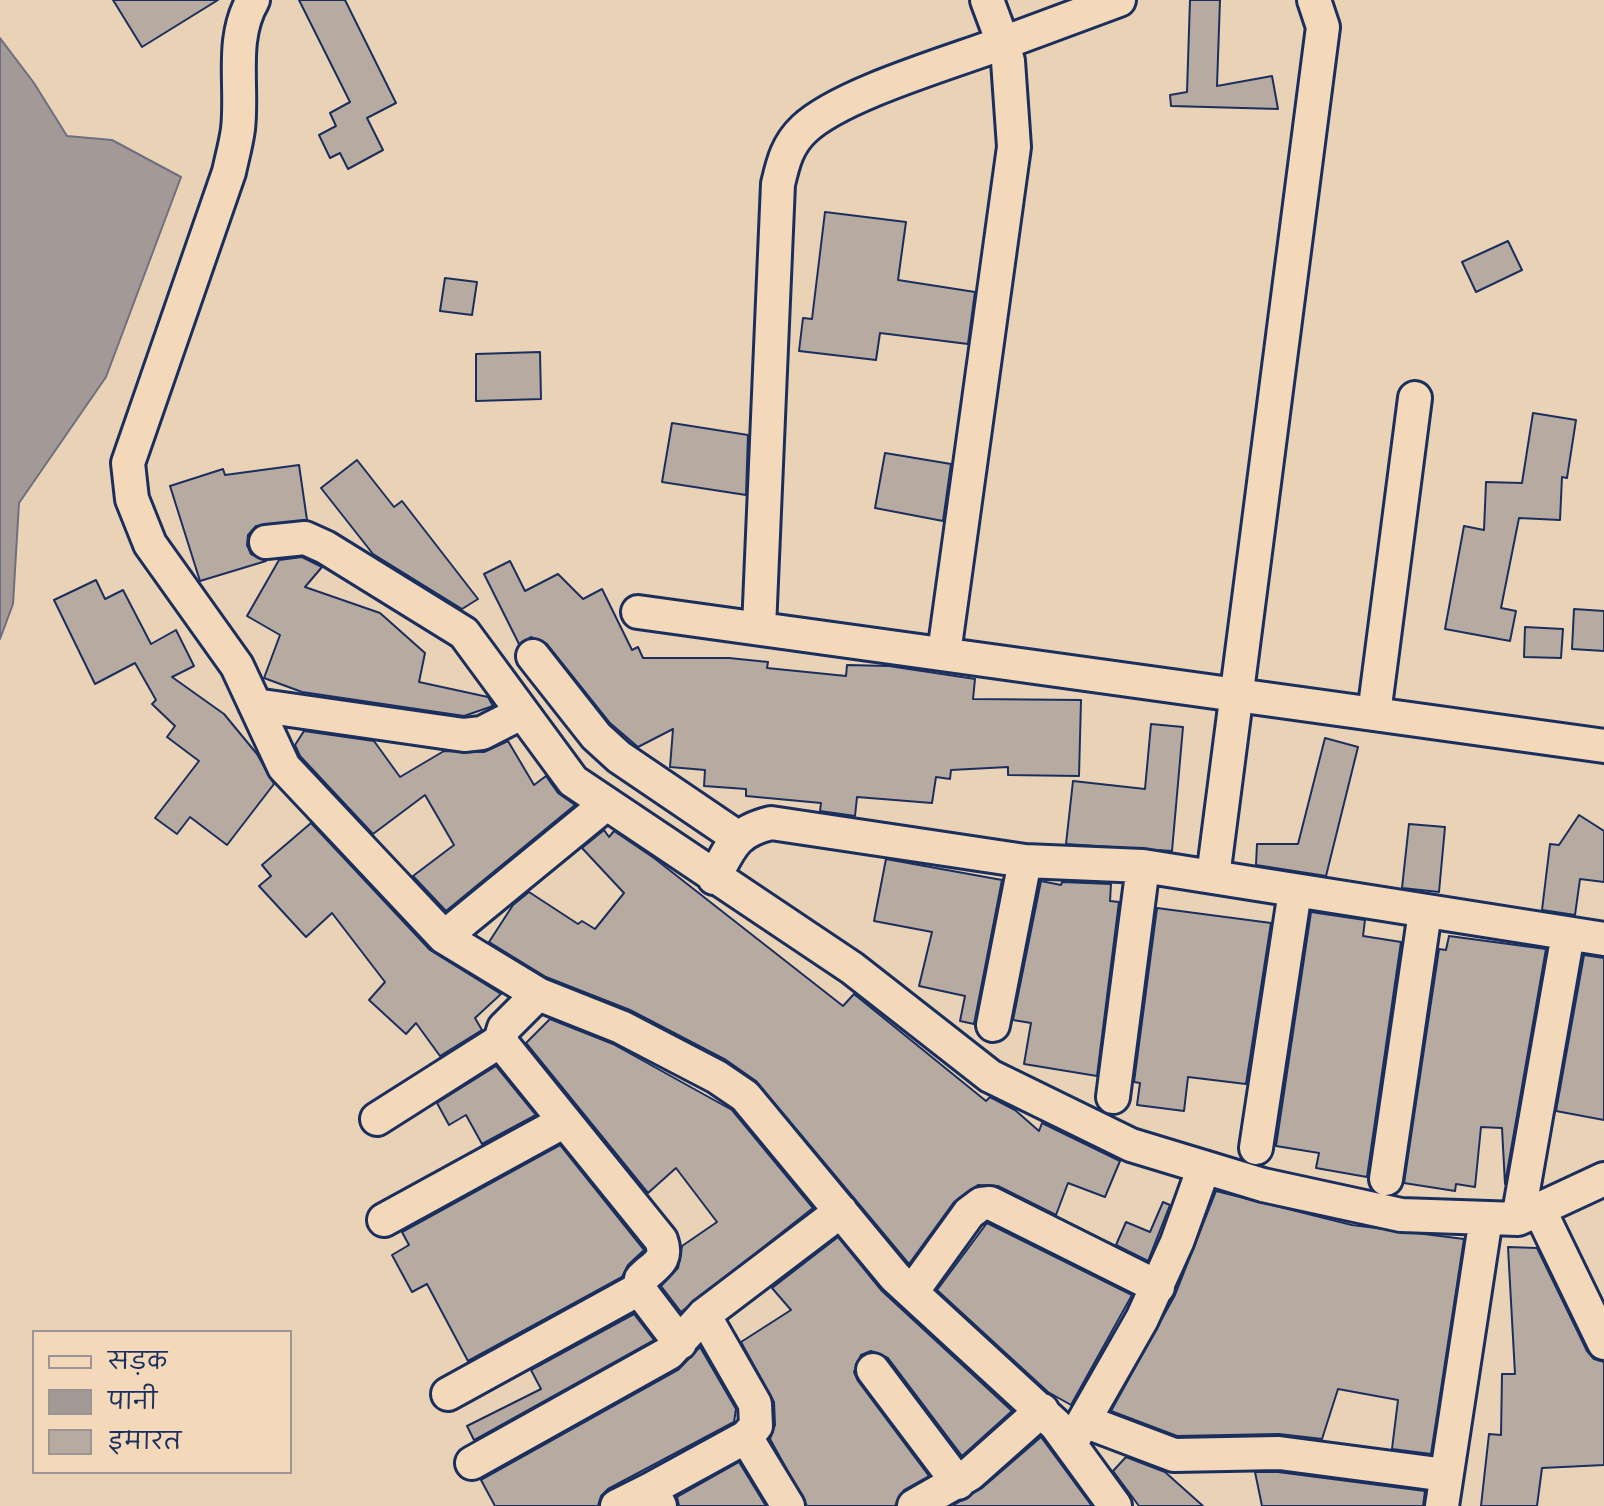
<!DOCTYPE html>
<html>
<head>
<meta charset="utf-8">
<style>
  body { margin:0 }
  #map { position:relative; width:1604px; height:1506px; overflow:hidden; background:#ead2b6; font-family:Mynerve,"Playpen Sans Deva",sans-serif }
  canvas { display:block }
  .legend { position:absolute; left:32px; top:1330px; width:260px; height:144px; box-sizing:border-box; background:#f3d9ba; border:2px solid #9d9595; margin:0; padding:10px 14px; list-style:none; font-size:24px; color:#1b2f5e }
  .legend li { display:flex; align-items:center; gap:16px; height:40px }
  .legend b { width:40px; border:2px solid #9d9595 }
</style>
</head>
<body>
<div id="map">
<canvas width="1604" height="1506"></canvas>
<ul class="legend">
<li><b style="height:10px;background:#f3d9ba"></b>सड़क</li>
<li><b style="height:22px;background:#a39a97"></b>पानी</li>
<li><b style="height:22px;background:#b7aaa1"></b>इमारत</li>
</ul>
</div>
<script>
const ctx = document.querySelector('canvas').getContext('2d');
ctx.lineJoin = 'round';
function fillPath(path, color) { ctx.fillStyle = color; ctx.fill(path, 'evenodd'); }
function trace(path, color, width, dash) { ctx.strokeStyle = color; ctx.lineWidth = width; ctx.lineCap = dash ? 'butt' : 'round'; ctx.setLineDash(dash || []); ctx.stroke(path); }
const water = new Path2D(`
  M0 38 34 83 67 136 112 140 181 177 106 377 19 503 13 604 0 639Z`);
const building = new Path2D(`
  M113 0H218L142 47Z
  M299 0H345L396 103 367 118 383 150 348 169 340 153 330 158 319 135 336 126 330 113 350 102Z
  M1190 0H1220L1217 86 1272 76 1278 109 1171 106 1170 95 1187 92Z
  M825 212 906 222 898 280 975 292 968 344 880 333 876 360 799 351 803 318 812 319Z
  M1508 241 1522 270 1476 292 1462 262Z
  M445 278 477 282 472 315 440 311Z
  M540 352 541 399 476 401V354Z
  M1533 413 1576 420 1567 478 1562 477 1560 520 1519 518 1501 608 1516 611 1510 641 1445 629 1464 526 1484 530 1486 482 1522 483Z
  M672 423 748 435 746 495 662 482Z
  M885 453 951 464 943 521 875 508Z
  M357 460 394 507 402 501 478 599 462 609 373 554 321 488Z
  M299 465 307 520 256 526 248 535 247 545 251 554 266 561 200 581 170 486 223 469 225 475Z
  M302 557 322 567 305 587 380 613 425 653 419 682 488 697 493 706 464 716 302 692 264 678 280 635 247 616 279 560Z
  M510 561 525 591 558 574 583 599 602 589 632 650 638 647 643 658H729L768 662 767 668 846 676 847 665 889 666 975 679 973 699 1081 700 1079 776 1008 775V767L951 770 950 779 936 777 932 803 857 797 855 816 820 811 821 803 746 796V789L704 786 705 770 670 767 673 729 638 747 610 723 547 644 531 637 519 644 484 574Z
  M96 580 105 599 123 590 151 644 176 630 194 666 172 677 224 714 257 754 274 784 227 845 190 817 177 834 155 818 199 761 167 737 175 726 152 704 156 700 135 663 95 684 54 600Z
  M1574 609 1604 611V651L1572 649Z
  M1525 627 1563 629 1561 658 1524 657Z
  M1151 724 1183 727 1172 851 1066 844 1073 781 1145 789Z
  M304 731 374 741 400 777 444 751 484 752 508 741 534 785 546 776 558 793 575 805 446 911 413 876 454 845 425 795 373 834 300 756 295 745Z
  M1325 738 1358 747 1326 876 1256 865 1257 844H1298Z
  M1579 815 1604 831V882L1580 879 1575 915 1542 910 1550 844 1559 845Z
  M311 823 430 950 501 994 475 1018 482 1030 440 1056 416 1023 406 1034 369 1000 385 982 332 913 306 937 259 886 271 876 262 865Z
  M1409 824 1445 827 1439 892 1402 888Z
  M604 830 609 837 614 831 654 858 843 1006 854 994 986 1101 990 1097 1015 1110 1039 1131 1042 1123 1120 1161 1105 1197 1068 1183 1056 1215 998 1186 978 1185 954 1202 909 1264 756 1081 726 1060 630 1010 546 977 489 942 513 905 529 892 578 924 582 921 595 929 624 893 582 848Z
  M886 859 1002 880 974 1024 960 1021 965 996 919 986 932 932 874 921Z
  M1041 881 1061 885 1062 882 1111 884 1110 901 1119 902 1097 1076 1024 1064 1031 1023 1013 1020Z
  M1157 908 1271 923 1246 1084 1188 1077 1184 1111 1137 1105 1140 1083 1134 1082Z
  M1311 912 1365 920 1363 936 1401 942 1367 1177 1316 1168 1319 1153 1276 1146Z
  M1449 936 1546 949 1505 1184 1502 1128 1481 1127 1475 1187 1456 1184 1455 1191 1404 1183 1439 949 1446 950Z
  M1584 955 1604 958V1120L1556 1111Z
  M550 1019 613 1044 732 1110 813 1208 681 1312 661 1286 678 1268 682 1246 717 1222 676 1168 648 1193 526 1043Z
  M496 1066 536 1115 482 1144 466 1115 449 1125 437 1103Z
  M560 1145 644 1250 628 1265 622 1277 468 1361 427 1284 412 1292 392 1255 409 1245 402 1232Z
  M1216 1191 1352 1225 1464 1239 1431 1454 1392 1449 1398 1400 1338 1389 1322 1439 1279 1434 1177 1436 1111 1411 1175 1295Z
  M1163 1202 1170 1205 1148 1261 1116 1245 1126 1222 1150 1232Z
  M987 1223 1132 1295 1071 1405 1048 1392 937 1290Z
  M838 1237 882 1291 1012 1411 962 1456 888 1358 871 1351 861 1355 854 1372 858 1381 929 1476 904 1490 895 1506H807L770 1439 775 1425 774 1402 741 1342 791 1310 772 1288Z
  M1508 1247 1537 1248 1587 1351 1594 1359 1604 1362V1465L1542 1468 1537 1506H1481L1489 1434 1501 1435 1502 1374H1515Z
  M634 1314 654 1340 474 1440 467 1426 541 1389 531 1370Z
  M700 1347 736 1409 734 1422 608 1489 601 1496 598 1506H495L481 1480 678 1370Z
  M1041 1437 1092 1506H952L982 1488Z
  M1126 1457 1165 1472 1203 1506H1139L1113 1471Z
  M739 1462 766 1506H679L677 1497Z
  M1255 1472H1278L1425 1491 1423 1506H1262Z`);
const minor = new Path2D(`
  M253 0C230 39 243 86 238 129 236 144 232 158 229 172L128 463 132 499 150 544 237 666 284 767 444 937
  M987 0 1003 43 1119 0
  M266 542 305 538 325 547 464 633 573 781 852 968 990 1076 1131 1145 1263 1185 1401 1215 1518 1219 1604 1179
  M638 612 1604 746
  M759 628 778 184C783 163 787 145 804 129 841 94 952 62 1003 43L1008 61 1014 147 944 653
  M533 656 596 736 619 757 737 837
  M255 705 464 735 482 733 521 713
  M1374 714 1415 398
  M605 805 444 937 538 994 621 1027 717 1077 745 1096 895 1277 1056 1425 1115 1506
  M1213 877 1323 27 1314 0
  M714 878C731 847 734 832 771 823L1025 861 1143 866 1604 939
  M538 994 504 1028 500 1041 661 1240C669 1262 654 1265 641 1279L639 1289 680 1343
  M993 1025 1025 861
  M1113 1097 1143 866
  M377 1119 500 1041
  M1256 1148 1295 891
  M1386 1179 1425 912
  M1540 1211 1604 1343
  M1518 1219 1568 934
  M384 1220 563 1122
  M912 1292 969 1213 981 1204 990 1203 1158 1287
  M873 1370 958 1483
  M448 1394 639 1289
  M1084 1421 1174 1455 1279 1453 1446 1475
  M746 1437 788 1506
  M1074 1438 1142 1319 1177 1242 1204 1167
  M472 1463 669 1353 704 1315 841 1211
  M617 1506 651 1489
  M660 1506 651 1489 746 1437 756 1426 755 1404 704 1315
  M914 1506 970 1474 1042 1410
  M1442 1506 1486 1218`);
fillPath(water, '#a39a97');
trace(water, '#6d6f80', 2);
fillPath(building, '#b7aaa1');
trace(building, '#1b2f5e', 2);
trace(minor, '#1b2f5e', 38);
trace(minor, '#f3d9ba', 32);
</script>
</body>
</html>
